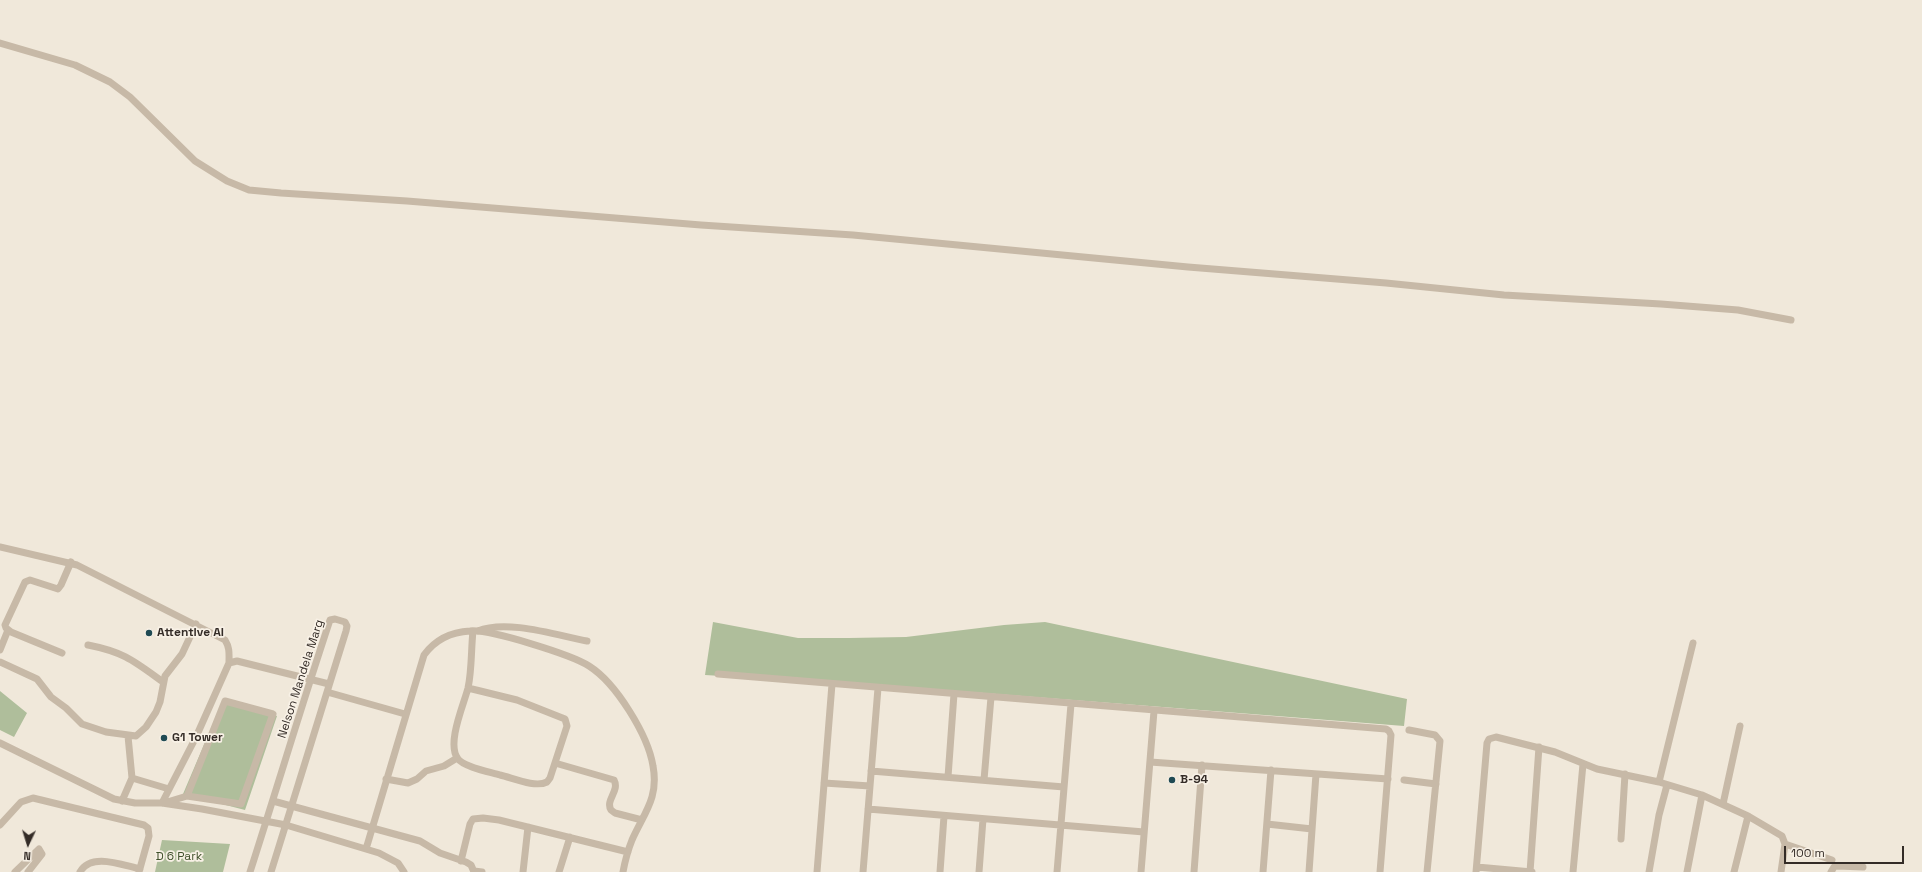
<!DOCTYPE html>
<html>
<head>
<meta charset="utf-8">
<style>
  body { margin:0 }
  #map { position:relative; width:1922px; height:872px; overflow:hidden; background:#f0e8da; font-family:"Space Grotesk",sans-serif }
  canvas { display:block }
  .north { position:absolute; left:8px; top:824px; width:40px; height:40px; -webkit-text-stroke:3px #f8f1e6; paint-order:stroke; rotate:184deg; font-size:11px; font-weight:700; line-height:16px; text-align:center; color:#342c27 }
  .north::after { content:''; display:block; margin:auto; width:14px; height:18px; background:#342c27; clip-path:polygon(50% 0,100% 100%,50% 72%,0 100%) }
  .scale { position:absolute; left:1784px; top:846px; width:120px; height:18px; box-sizing:border-box; border:2px solid #342c27; border-top:0; padding-left:5px; font-size:12px; line-height:14px; white-space:nowrap; color:#342c27; -webkit-text-stroke:3px #f8f1e6; paint-order:stroke }
</style>
</head>
<body>
<div id="map">
<canvas width="1922" height="872"></canvas>
<div class="north">N</div>
<div class="scale">100 m</div>
</div>
<script>
const ctx = document.querySelector('canvas').getContext('2d');
ctx.lineJoin = 'round';
function fillPath(path, color) { ctx.fillStyle = color; ctx.fill(path, 'evenodd'); }
function trace(path, color, width, dash) { ctx.strokeStyle = color; ctx.lineWidth = width; ctx.lineCap = dash ? 'butt' : 'round'; ctx.setLineDash(dash || []); ctx.stroke(path); }
function drawText(font, color, halo, rows, align = 'center') {
  ctx.font = font + ' "Space Grotesk",sans-serif'; ctx.lineWidth = 3.5; ctx.setLineDash([]); ctx.textBaseline = 'middle'; ctx.strokeStyle = halo; ctx.fillStyle = color; for (const [text, x, y, turn = 0] of rows) {
    ctx.save(); ctx.translate(x, y); ctx.rotate((+turn || 0) * Math.PI / 180); ctx.textAlign = isNaN(turn) ? turn : align; if (halo) ctx.strokeText(text, 0, 0); ctx.fillText(text, 0, 0); ctx.restore();
  }
}
const green = new Path2D(`
  M713 622 798 638H849L906 637 1004 625 1045 622 1407 699 1404 726 920 688 705 675Z
  M0 691 27 713 14 737 0 730Z
  M223 700 277 716 245 810 183 794Z
  M162 840 230 844 223 872H155Z`);
const street = new Path2D(`
  M0 43 75 65 110 82 130 97 195 161 227 181 249 190 281 193 407 201 701 225 853 235 1188 267 1386 283 1504 295 1661 304 1738 310 1791 320
  M0 547 77 565 225 640C230 648 229 654 229 663L196 737 162 803
  M478 631C506 619 556 635 587 641
  M88 645C124 652 134 661 163 682
  M0 650 8 630
  M62 653 11 632 6 628 5 625 25 582 30 580 58 589 61 585 71 562
  M0 662 37 679 51 697 66 708 82 724 106 732 136 736 146 727 156 712 160 702 165 676 182 654 196 624
  M229 663 237 661 329 684
  M718 674 1386 729 1389 731 1391 735 1380 872
  M468 688 517 700 565 719 567 726 550 778 547 782C535 788 513 778 500 775 490 772 464 767 458 759 446 744 464 704 468 688 472 670 471 649 473 631
  M327 692 405 714
  M1409 730 1435 735 1440 741 1427 872
  M128 736 132 778 169 789
  M0 743 114 799 135 803H162L202 809 286 825 379 853 398 863 404 872
  M1150 762 1388 779
  M555 763 614 780C620 791 605 800 611 810L615 813 642 820
  M871 771 1064 787
  M948 777 954 694
  M386 779 408 783 417 779 426 771 444 766 457 758
  M984 780 991 697
  M1404 780 1436 784
  M1659 782 1693 643
  M824 783 870 786
  M122 801 132 778
  M273 801 420 841 440 853 466 862 471 865 474 872
  M164 803 187 796 241 804 273 714 225 701 187 796
  M1723 804 1740 726
  M868 809 1144 832
  M1267 824 1312 829
  M0 825 21 802 33 798 144 825 148 828 149 836 139 872
  M1621 839 1625 774
  M1785 844 1832 860
  M366 849 424 655C435 640 451 632 470 631 490 629 572 655 589 666 616 683 648 735 653 766 659 798 644 813 632 840 628 850 625 861 623 872
  M461 861 470 824 473 819 483 818 499 820 628 852
  M1477 867 1532 872
  M474 871 482 872
  M15 872 39 849 42 854 28 872
  M80 872C91 852 122 865 140 869
  M250 872C277 788 302 704 330 620L335 619 345 622 347 626 346 631 271 872
  M523 872 528 827
  M559 872 570 837
  M817 872 832 684
  M863 872 878 688
  M940 872 944 816
  M979 872 983 819
  M1057 872 1071 704
  M1141 872 1154 711
  M1194 872 1202 765
  M1263 872 1271 770
  M1309 872 1316 774
  M1476 872 1487 743 1489 739 1496 737 1555 752 1597 769 1659 782 1702 795 1748 816 1782 836 1785 844 1781 872
  M1530 872 1539 747
  M1573 872 1583 764
  M1649 872 1659 815 1667 785
  M1687 872 1702 795
  M1734 872 1748 816
  M1831 872 1834 867 1837 866 1863 867`);
const markers = [
  [149,633,4,"#1f4a53"],
  [164,738,4,"#1f4a53"],
  [1172,780,4,"#1f4a53"]
];
const poiNames = [
  ["Attentive AI",157,633],
  ["G1 Tower",172,738],
  ["B-94",1180,780]
];
const streetNames = [
  ["Nelson Mandela Marg",301,679,-72]
];
const parkNames = [
  ["D 6 Park",179,857]
];
fillPath(green, '#afbe9b');
trace(street, '#c7b9a7', 7);
for (const [x, y, r, color] of markers) { const dot = new Path2D(); dot.arc(x, y, r, 0, 2 * Math.PI); ctx.fillStyle = color; ctx.fill(dot); trace(dot, '#f8f1e6', 1.5); }
drawText('bold 12px', '#342c27', '#f8f1e6', poiNames, 'left');
drawText('12px', '#342c27', '#f8f1e6', streetNames);
drawText('12px', '#40512c', '#f8f1e6', parkNames);
</script>
</body>
</html>
